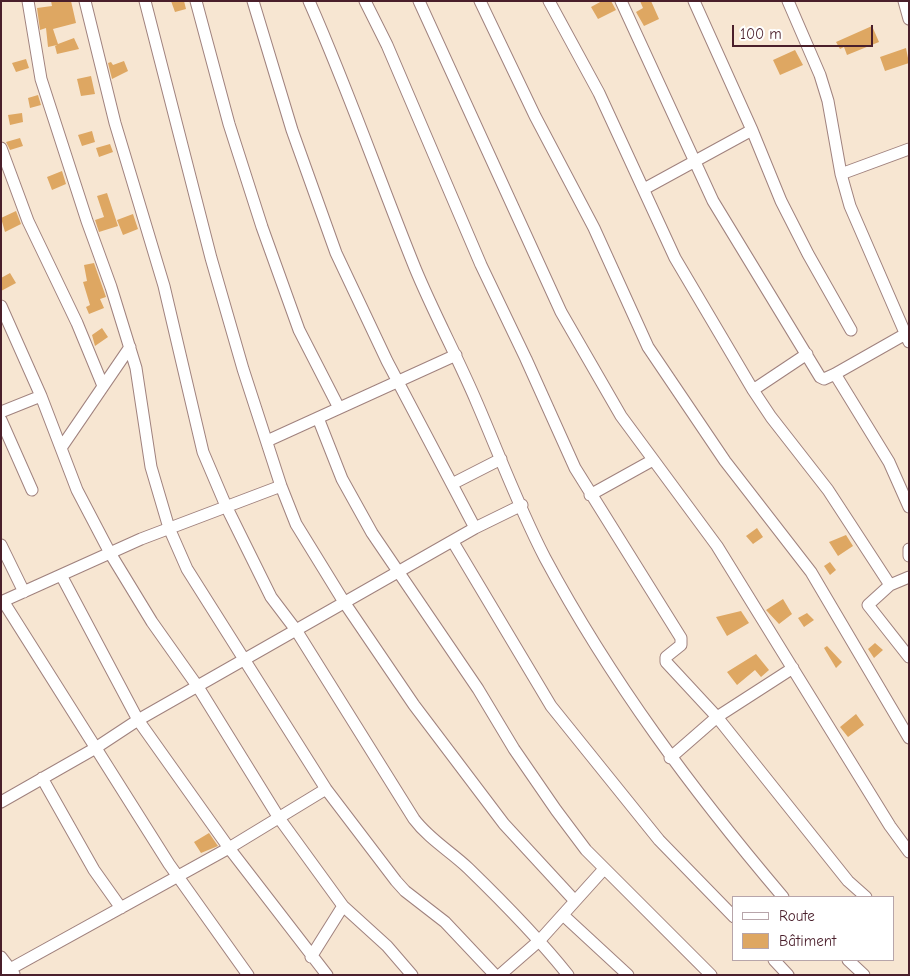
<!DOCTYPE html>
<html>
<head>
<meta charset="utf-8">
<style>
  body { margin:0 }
  #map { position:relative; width:910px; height:976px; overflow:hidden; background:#f7e6d2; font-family:"Comic Neue",sans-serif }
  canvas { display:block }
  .frame { position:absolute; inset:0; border:2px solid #4a1f2b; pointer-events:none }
  .legend { position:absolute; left:732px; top:896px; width:162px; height:65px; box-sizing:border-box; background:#fff; border:1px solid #b7a5aa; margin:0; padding:6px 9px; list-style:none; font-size:15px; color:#4a1f2b }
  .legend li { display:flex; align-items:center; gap:10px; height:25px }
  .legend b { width:25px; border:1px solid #b7a5aa }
  .scale { position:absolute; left:732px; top:25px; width:141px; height:22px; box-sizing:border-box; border:2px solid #4a1f2b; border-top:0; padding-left:6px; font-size:15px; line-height:18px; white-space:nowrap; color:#4a1f2b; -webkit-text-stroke:4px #fff; paint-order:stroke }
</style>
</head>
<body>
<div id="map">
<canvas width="910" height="976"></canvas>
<div class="frame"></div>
<ul class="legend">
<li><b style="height:6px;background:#fff"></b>Route</li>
<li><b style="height:14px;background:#dea762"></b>Bâtiment</li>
</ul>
<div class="scale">100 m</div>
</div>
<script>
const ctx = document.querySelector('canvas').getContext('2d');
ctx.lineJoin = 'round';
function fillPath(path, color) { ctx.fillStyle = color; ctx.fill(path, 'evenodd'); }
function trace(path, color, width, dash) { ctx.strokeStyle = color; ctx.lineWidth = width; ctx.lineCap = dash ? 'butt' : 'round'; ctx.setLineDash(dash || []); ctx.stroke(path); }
const building = new Path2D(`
  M51 1H71L76 23 53 29 58 44 74 38 79 49 57 54 55 46 57 45 48 47 46 28 40 30 37 8 52 6Z
  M171 1H184L186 9 175 12Z
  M602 1H611L616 10 598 19 591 7Z
  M640 1H651L659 19 644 26 636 12 643 8Z
  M872 26 879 42 847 55 844 47 840 49 836 42Z
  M906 48 909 63 885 71 880 57Z
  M795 50 803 65 780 75 773 60Z
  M26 59 29 68 16 72 12 63Z
  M124 61 128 71 112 79 108 63 111 62 113 65Z
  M91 76 95 94 81 96 77 79Z
  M38 95 41 105 30 108 28 98Z
  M22 113 23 122 10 125 8 115Z
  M92 131 95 142 82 146 78 135Z
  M20 138 23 146 10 150 6 142Z
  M110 144 113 152 99 157 96 148Z
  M62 171 66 184 52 190 47 177Z
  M107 193 118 226 99 232 95 220 104 217 97 196Z
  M16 211 21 224 5 232 1 218Z
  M133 214 138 229 123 235 117 220Z
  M94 263 106 297 100 299 104 308 89 314 86 307 90 305 83 282 87 281 84 265Z
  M10 273 16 283 1 291V278Z
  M102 328 108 337 95 346 92 335Z
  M757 528 763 537 753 544 746 536Z
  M846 535 853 546 838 556 829 542Z
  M830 562 836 570 830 575 824 566Z
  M783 599 792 614 779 624 766 610Z
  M741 611 749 623 727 636 716 617Z
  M807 613 814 620 804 627 798 618Z
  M875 643 883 650 874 658 868 649Z
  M827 646 842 662 836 668 824 648Z
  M756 654 769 670 761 677 755 670 737 685 727 672Z
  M856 714 864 725 848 737 840 727Z
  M209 833 218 846 201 853 194 842Z`);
const minor = new Path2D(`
  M28 1 41 79 87 221 111 287 136 368 151 467 169 528 187 569 326 789 396 881 405 891 445 922 495 975
  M85 1 115 123 164 286 203 452 226 506 271 597 296 630 414 819C429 839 450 851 468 868 503 902 537 936 568 975
  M145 1 211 258 243 369 281 486 296 524 344 602 414 705 504 824 575 901
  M196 1 229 124 262 227 299 330 339 408
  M253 1 292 130 336 253 387 361 475 528
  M309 1C348 89 379 179 415 268 434 314 458 358 477 403 499 454 519 508 545 558 611 681 693 791 783 897
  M365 1 387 45 481 265 526 359 575 468 681 638V645L666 657V662L717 717 848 881 866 897
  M419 1 561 312 621 416 717 546 890 826 909 852
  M480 1 535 116 594 228 648 347 725 461 811 572 909 738
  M549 1 599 93 675 258 753 390 771 417 828 490 890 585 909 577
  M621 1 713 201 820 377 824 379 835 374 909 332
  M694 1 752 130 781 201 808 254 851 330
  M788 1 820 75 828 101 841 174 850 206 909 342
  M904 1 909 19
  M1 148 28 221 77 323 103 386
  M841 174 909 149
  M644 189 752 130
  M1 306 41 396 77 490 110 553 152 622 198 687 279 818 343 906 387 946 412 975
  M835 374 889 462 909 507
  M753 390 807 354
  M1 412 41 396
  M318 418 342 479 372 533 478 689 514 749 556 810 586 850 711 975
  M1 420 32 490
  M267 441 456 355
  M61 448 130 347
  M452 484 501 459
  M590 495 653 460
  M453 542 551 706 659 840 734 917
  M1 545 24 592
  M909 549V556
  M61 575 138 720 229 848 327 975
  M890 585 868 605 909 657
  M3 601 169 864 248 975
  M1 602 141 539 281 486
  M670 758 717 717 793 668
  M42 778 94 870 121 908
  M1 802 94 749 138 720 368 589 475 528 522 505
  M563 915 628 975
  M1 957 14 974
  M311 957 343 906
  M774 960 788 975
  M848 960 864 975
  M1 974 229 848 326 789
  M500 975 540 940 604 869`);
fillPath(building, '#dea762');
trace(minor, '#a0827e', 13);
trace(minor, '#fff', 11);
</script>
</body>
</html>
